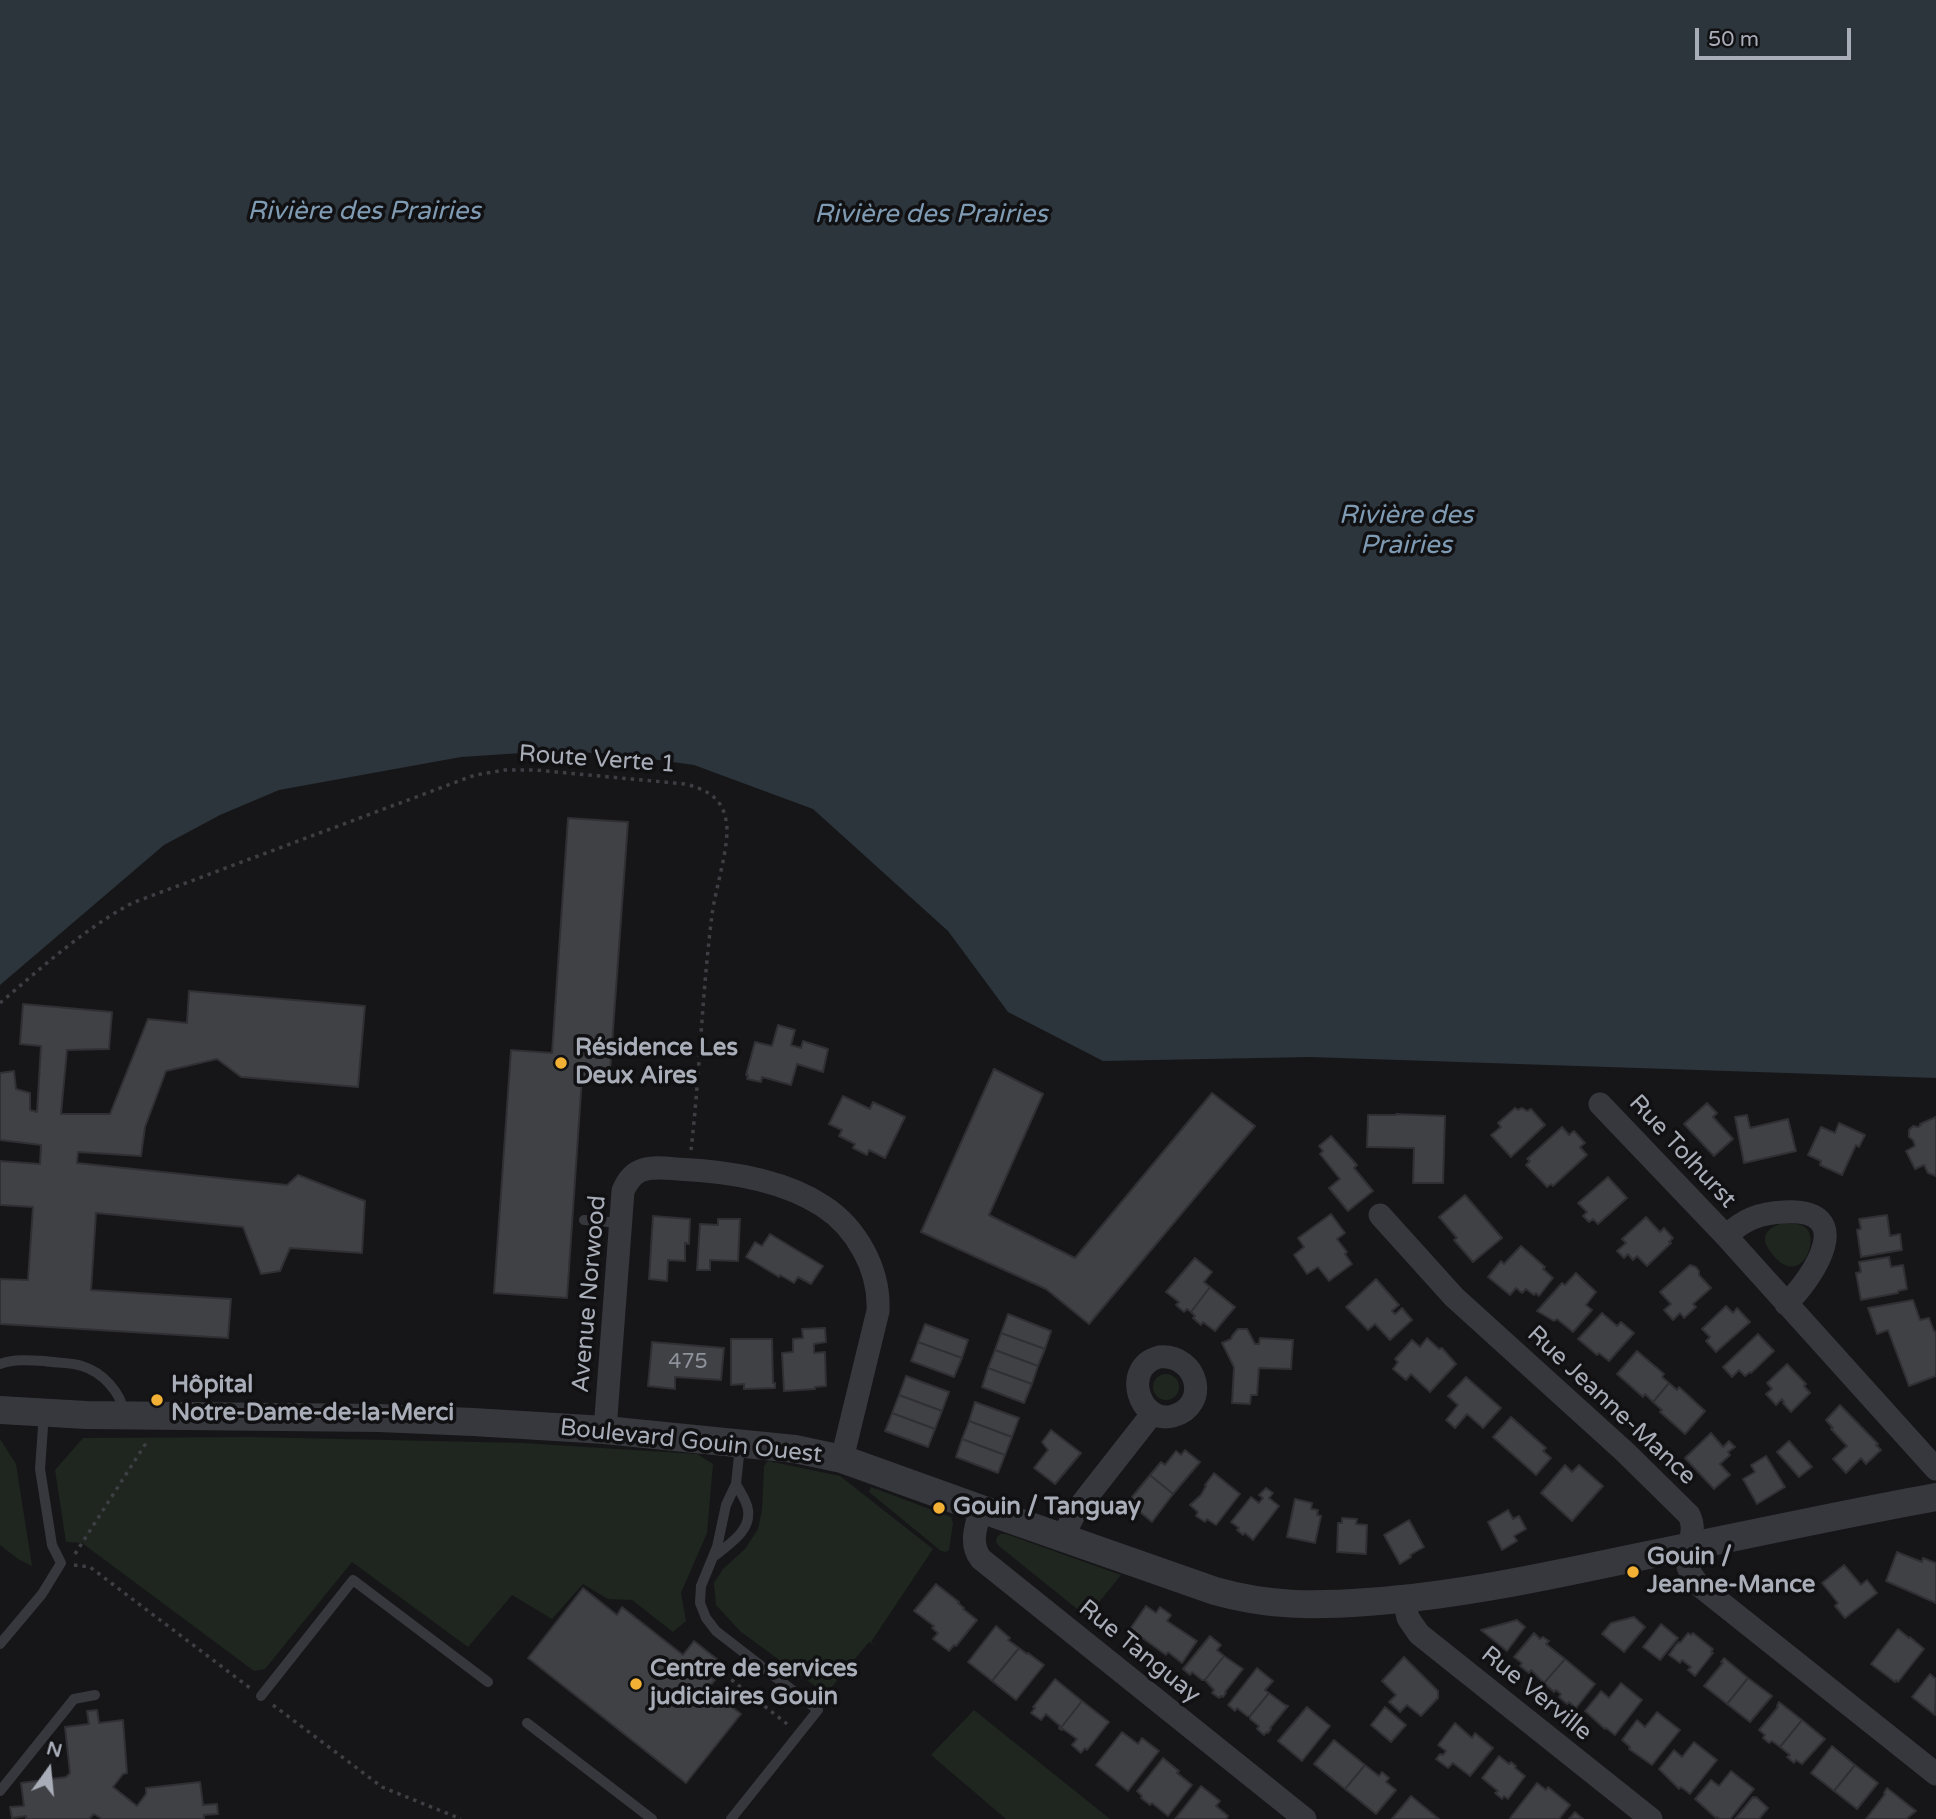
<!DOCTYPE html>
<html>
<head>
<meta charset="utf-8">
<style>
  body { margin:0 }
  #map { position:relative; width:1936px; height:1819px; overflow:hidden; background:#161618; font-family:"Varela Round",sans-serif }
  canvas { display:block }
  .north { position:absolute; left:14px; top:1735px; width:70px; height:70px; -webkit-text-stroke:5px #111113; paint-order:stroke; rotate:15deg; font-size:19px; font-weight:700; line-height:28px; text-align:center; color:#a8adb8 }
  .north::after { content:''; display:block; margin:auto; width:24px; height:32px; background:#a8adb8; clip-path:polygon(50% 0,100% 100%,50% 72%,0 100%) }
  .scale { position:absolute; left:1695px; top:28px; width:156px; height:32px; box-sizing:border-box; border:4px solid #a8adb8; border-top:0; padding-left:9px; font-size:21px; line-height:24px; white-space:nowrap; color:#a8adb8; -webkit-text-stroke:5px #111113; paint-order:stroke }
</style>
</head>
<body>
<div id="map">
<canvas width="1936" height="1819"></canvas>
<div class="north">N</div>
<div class="scale">50 m</div>
</div>
<script>
const ctx = document.querySelector('canvas').getContext('2d');
ctx.lineJoin = 'round';
function fillPath(path, color) { ctx.fillStyle = color; ctx.fill(path, 'evenodd'); }
function trace(path, color, width, dash) { ctx.strokeStyle = color; ctx.lineWidth = width; ctx.lineCap = dash ? 'butt' : 'round'; ctx.setLineDash(dash || []); ctx.stroke(path); }
function drawText(font, color, halo, rows, align = 'center') {
  ctx.font = font + ' "Varela Round",sans-serif'; ctx.lineWidth = 7; ctx.setLineDash([]); ctx.textBaseline = 'middle'; ctx.strokeStyle = halo; ctx.fillStyle = color; for (const [text, x, y, turn = 0] of rows) {
    ctx.save(); ctx.translate(x, y); ctx.rotate((+turn || 0) * Math.PI / 180); ctx.textAlign = isNaN(turn) ? turn : align; if (halo) ctx.strokeText(text, 0, 0); ctx.fillText(text, 0, 0); ctx.restore();
  }
}
const green = new Path2D(`
  M1785 1223C1792 1224 1801 1223 1806 1228 1821 1242 1797 1294 1768 1248 1759 1234 1772 1225 1785 1223Z
  M1153 1387a13 13 0 1 1 26 0a13 13 0 1 1-26 0Z
  M251 1437 523 1443 697 1454 713 1464 707 1533 681 1593 686 1621 673 1632 632 1600 608 1599 583 1584 552 1619 512 1595 468 1647 352 1562 265 1669 254 1671 82 1543 66 1542 55 1470 83 1438Z
  M0 1439 16 1464 32 1566 18 1559 0 1545Z
  M768 1461 840 1476 933 1549 871 1642 876 1646 869 1642 826 1694 741 1632 716 1605 714 1583 723 1569 745 1549 758 1529 762 1510 764 1466Z
  M871 1487 951 1517 953 1523 949 1550 946 1552 941 1551 869 1492Z
  M1006 1534 1121 1575 1087 1617 999 1546 996 1542 997 1537 1000 1534Z
  M974 1710 1110 1819H1006L931 1755Z`);
const water = new Path2D(`
  M0 0H1936V1078L1310 1057 1103 1061 1008 1012 948 931 813 809 694 765 617 754 552 751 461 757 279 790 220 815 164 845 0 985Z`);
const building = new Path2D(`
  M568 818 628 822 610 1072 582 1077 567 1298 494 1293 511 1050 552 1053Z
  M189 991 365 1006 358 1087 241 1077 217 1059 166 1071 145 1127 141 1156 78 1152 77 1163 287 1185 298 1175 365 1201 362 1253 290 1248 280 1271 261 1274 243 1227 96 1213 91 1290 231 1299 228 1338 0 1324V1279L28 1280 33 1207 0 1205V1161L40 1164 41 1145 0 1140V1073L14 1071 16 1089 30 1093V1110L37 1112 41 1046 20 1044 23 1004 112 1012 109 1049 67 1050 61 1114H110L148 1019 187 1023Z
  M778 1025 795 1030 791 1045 801 1048 803 1041 828 1049 823 1072 797 1064 791 1085 762 1077 761 1082 747 1079 748 1075H746L755 1042 772 1046Z
  M994 1069 1043 1094 989 1215 1075 1258 1212 1093 1255 1126 1089 1324 1046 1289 921 1232Z
  M843 1096 870 1109 873 1102 905 1117 885 1158 869 1150 867 1155 853 1148 855 1144 839 1136 842 1130 829 1124Z
  M1707 1103 1717 1113 1713 1117 1733 1139 1714 1156 1684 1124Z
  M1515 1108 1518 1110 1522 1108 1527 1111 1531 1109 1545 1125 1511 1157 1491 1135 1501 1127 1498 1123Z
  M1396 1114 1445 1116 1443 1183H1413L1414 1148 1367 1147 1368 1115H1396Z
  M1747 1115 1750 1128 1788 1119 1796 1151 1744 1163 1735 1117Z
  M1936 1117V1176L1928 1173 1924 1165 1915 1169 1906 1151 1915 1146 1913 1140 1909 1137V1130L1913 1126 1918 1127 1921 1125 1920 1124Z
  M1839 1123 1865 1135 1859 1147 1856 1145 1842 1175 1820 1165 1821 1161 1808 1155 1821 1127 1835 1133Z
  M1562 1127 1569 1135 1574 1131 1585 1143 1580 1147 1587 1155 1553 1186 1551 1184 1547 1187 1526 1165 1530 1161 1527 1159Z
  M1331 1136 1357 1165 1354 1168 1373 1191 1348 1211 1329 1188 1340 1179 1320 1154 1323 1151 1319 1146Z
  M1608 1177 1627 1198 1598 1224 1593 1219 1589 1222 1583 1216 1587 1212 1578 1203Z
  M1465 1195 1502 1238 1473 1262 1454 1240 1457 1238 1439 1217Z
  M1331 1214 1345 1233 1337 1239 1347 1252 1345 1254 1352 1264 1329 1281 1318 1267 1307 1274 1294 1255 1304 1247 1298 1238Z
  M1887 1215 1890 1236 1900 1234 1902 1250 1861 1257 1857 1230 1861 1229 1859 1219Z
  M653 1216 690 1219 689 1244 685 1243V1261L668 1260 667 1281 649 1279Z
  M1646 1217 1660 1232 1664 1228 1673 1238 1669 1242 1671 1243 1647 1266 1637 1256 1633 1260 1628 1254 1624 1258 1617 1251 1626 1243 1622 1239Z
  M718 1219H740L738 1261 710 1260V1270H697L700 1224 718 1225Z
  M770 1234 823 1266 811 1284 798 1277 794 1283 780 1275 779 1277 746 1257 755 1242 762 1246Z
  M1521 1246 1545 1267 1543 1269 1553 1278 1539 1296 1536 1293 1534 1295 1526 1289 1522 1293 1516 1288 1510 1295 1488 1277 1501 1261 1504 1264Z
  M1889 1257 1891 1267 1903 1265 1907 1289 1898 1291V1293L1861 1300 1856 1273 1861 1272 1859 1262Z
  M1195 1258 1212 1272 1204 1282 1210 1287 1191 1312 1187 1309 1184 1312 1176 1305 1179 1302 1166 1292Z
  M1690 1265 1696 1267 1699 1271V1275L1711 1288 1693 1304 1696 1307 1684 1318 1680 1313 1673 1320 1664 1310 1671 1304 1660 1292Z
  M1576 1273 1596 1292 1586 1305 1592 1310 1573 1332 1557 1319 1554 1321 1537 1311 1562 1283 1565 1285Z
  M1376 1279 1399 1305 1392 1311 1395 1314 1402 1308 1412 1320 1390 1340 1375 1324 1368 1330 1346 1307Z
  M1210 1287 1235 1307 1215 1331 1203 1322 1201 1325 1193 1318 1195 1316 1191 1312Z
  M1913 1300 1920 1320 1929 1318 1934 1331 1936 1332V1376L1909 1386 1888 1330 1877 1334 1868 1308Z
  M1726 1306 1733 1313 1737 1308 1750 1322 1716 1352 1706 1341 1710 1337 1702 1329Z
  M1602 1313 1617 1326 1621 1322 1634 1333 1609 1361 1599 1353 1597 1355 1578 1339Z
  M1008 1314 1051 1331 1045 1349 1001 1333Z
  M925 1324 968 1340 962 1358 918 1342Z
  M825 1328 826 1342 814 1344V1353L825 1352 826 1386 815 1387V1389L784 1391 782 1353 793 1352V1339L803 1338 802 1329Z
  M1238 1329H1247L1255 1344H1259L1260 1338 1293 1340 1291 1369 1259 1368 1257 1395H1251L1250 1404 1232 1403 1234 1367 1222 1343 1231 1339 1232 1336Z
  M1001 1333 1045 1349 1038 1366 995 1350Z
  M1758 1334 1774 1351 1751 1373 1750 1372 1745 1376 1739 1370 1732 1377 1723 1367Z
  M1427 1338 1439 1349 1442 1348 1456 1364 1430 1392 1411 1374 1406 1380 1393 1369 1398 1362 1395 1359 1412 1340 1420 1347Z
  M731 1339H772L773 1383H775V1388L744 1389V1384L731 1385Z
  M652 1342 724 1348 721 1380 675 1377V1389L648 1386Z
  M918 1342 962 1358 954 1377 911 1361Z
  M995 1350 1038 1366 1032 1384 988 1368Z
  M1637 1351 1664 1374 1662 1377 1669 1383 1653 1402 1645 1394 1643 1397 1617 1374Z
  M1787 1364 1806 1384 1804 1386 1810 1393 1791 1412 1783 1403 1784 1402 1782 1399 1776 1405 1766 1394 1772 1389 1767 1383Z
  M988 1368 1032 1384 1024 1403 982 1387Z
  M906 1376 949 1392 942 1411 899 1395Z
  M1466 1377 1501 1408 1483 1428 1467 1414 1455 1428 1446 1420 1458 1405 1448 1396Z
  M1669 1383 1677 1390 1679 1387 1705 1411 1685 1434 1660 1412 1662 1410 1653 1402Z
  M899 1395 942 1411 935 1429 892 1413Z
  M975 1402 1019 1418 1012 1437 969 1421Z
  M1840 1405 1878 1444 1876 1445 1881 1450 1866 1464 1861 1458 1846 1473 1833 1459 1847 1446 1831 1429 1833 1428 1826 1420Z
  M892 1413 935 1429 928 1447 885 1431Z
  M1511 1417 1546 1448 1543 1451 1551 1458 1536 1475 1493 1437Z
  M969 1421 1012 1437 1005 1455 962 1439Z
  M1051 1430 1081 1453 1055 1484 1034 1468 1048 1450 1042 1442Z
  M1711 1433 1723 1447 1729 1441 1735 1447 1728 1452 1730 1455 1720 1464 1730 1475 1714 1489 1685 1458Z
  M962 1439 1005 1455 998 1473 956 1457Z
  M1789 1441 1812 1467 1799 1477 1777 1452Z
  M1185 1450 1200 1462 1173 1494 1150 1475 1161 1462 1165 1465 1176 1451 1181 1455Z
  M1766 1456 1785 1487 1757 1504 1743 1479 1755 1472 1751 1465Z
  M1565 1465 1572 1472 1579 1465 1603 1486 1572 1521 1541 1493Z
  M1214 1473 1240 1494 1216 1525 1207 1519 1205 1522 1196 1516 1198 1512 1190 1505 1201 1495 1206 1486 1205 1485Z
  M1150 1475 1173 1494 1152 1522 1128 1502Z
  M1266 1488 1273 1493 1269 1498 1279 1506 1253 1540 1245 1533 1243 1535 1237 1530 1239 1528 1231 1522 1251 1497 1259 1503 1263 1498 1259 1495Z
  M1295 1499 1312 1503 1311 1509 1318 1510 1317 1515 1321 1516 1315 1543 1287 1537Z
  M1508 1510 1513 1519 1519 1516 1526 1529 1514 1536 1517 1541 1502 1550 1488 1522Z
  M1342 1518 1357 1519 1356 1524 1367 1525 1366 1554 1337 1552 1338 1523H1342Z
  M1409 1520 1424 1547 1410 1555 1411 1557 1400 1564 1384 1535Z
  M1897 1552 1922 1562 1923 1558 1936 1563V1603L1886 1581Z
  M1844 1565 1861 1585 1867 1580 1877 1593 1845 1618 1835 1606 1838 1603 1822 1583Z
  M936 1584 959 1602 958 1603 964 1608 963 1609 977 1620 956 1646 954 1645 949 1651 933 1639 938 1633 932 1628 934 1626 914 1611Z
  M583 1588 617 1615 622 1607 683 1655 694 1641 718 1660 706 1674 715 1680 708 1688 741 1714 686 1783 528 1658Z
  M1146 1606 1156 1613 1160 1607 1171 1615 1167 1621 1197 1641 1182 1663 1168 1652 1166 1655 1130 1629Z
  M1634 1617 1645 1627 1624 1652 1602 1634 1611 1623Z
  M1517 1620 1525 1627 1507 1651 1481 1630Z
  M1661 1624 1678 1638 1660 1660 1643 1647Z
  M996 1626 1010 1638 1008 1640 1019 1648 992 1681 968 1662Z
  M1898 1629 1909 1638 1910 1637 1924 1649 1898 1682 1896 1680 1895 1682 1871 1664Z
  M1534 1633 1540 1639 1543 1637 1549 1641 1546 1644 1565 1659 1544 1683 1531 1670 1529 1673 1520 1666 1522 1663 1514 1657Z
  M1688 1633 1691 1635 1693 1633 1713 1649 1711 1652 1713 1653 1695 1676 1688 1670 1691 1667 1682 1660 1680 1663 1669 1655 1675 1646 1679 1642 1680 1643Z
  M1210 1636 1221 1645 1217 1650 1224 1656 1205 1680H1202L1192 1672 1190 1675 1183 1669Z
  M1019 1648 1027 1654 1028 1653 1044 1665 1016 1700 992 1681Z
  M1224 1656 1243 1669 1225 1692 1226 1693 1223 1697 1221 1696 1219 1698 1212 1693 1214 1690 1205 1680Z
  M1404 1657 1438 1691V1698L1421 1716 1407 1705 1400 1712 1389 1702 1396 1695 1382 1681Z
  M1724 1658 1748 1678 1727 1704 1704 1686 1723 1663 1721 1662Z
  M1565 1659 1595 1684 1576 1708 1569 1702 1567 1704 1559 1697 1561 1694 1556 1690 1554 1692 1544 1683Z
  M1257 1668 1273 1681 1265 1690 1269 1693 1250 1716H1247L1237 1708 1235 1711 1228 1705Z
  M1930 1674 1936 1679 1935 1715 1912 1697Z
  M1748 1678 1772 1696 1750 1722 1727 1704Z
  M1055 1679 1082 1701 1060 1729 1059 1728 1060 1726 1046 1714 1041 1720 1031 1713 1035 1708 1033 1707Z
  M1621 1683 1642 1700 1615 1735 1606 1728 1605 1729 1585 1711 1601 1691 1609 1698Z
  M1269 1693 1285 1705 1288 1706 1270 1728 1271 1729 1268 1733 1267 1732 1264 1735 1257 1729 1259 1726 1250 1719V1716Z
  M1082 1701 1109 1722 1087 1750 1085 1748 1081 1753 1072 1745 1077 1739 1063 1729 1062 1730 1060 1729Z
  M1779 1702 1802 1720 1780 1747 1772 1741 1769 1743 1763 1738 1765 1735 1759 1730 1778 1707 1777 1706Z
  M1307 1707 1330 1726 1302 1761 1278 1741Z
  M1385 1707 1406 1725 1391 1742 1371 1725Z
  M97 1710 99 1723 123 1720 127 1773 123 1774 113 1787 137 1806 146 1794V1788L200 1782 203 1805 217 1804 218 1814 204 1815V1819H102L94 1814 89 1819H26V1816L12 1818 10 1807 24 1806 21 1783 66 1777 70 1773 65 1727 89 1724 87 1711Z
  M1657 1712 1680 1730 1652 1765 1629 1749 1630 1747 1622 1740 1637 1720 1645 1727Z
  M1802 1720 1825 1739 1802 1764 1796 1760 1794 1763 1787 1757 1790 1755 1780 1747Z
  M1455 1723 1472 1738 1475 1733 1493 1748 1470 1776 1453 1763 1448 1768 1436 1759 1440 1754 1443 1755 1446 1751 1438 1745Z
  M1122 1732 1138 1744 1142 1738 1159 1751 1128 1791 1096 1765Z
  M1334 1740 1365 1765 1345 1789 1314 1764Z
  M1694 1742 1717 1760 1690 1794 1681 1787 1679 1789 1659 1769 1674 1750 1682 1757Z
  M1832 1746 1855 1765 1834 1791 1811 1773Z
  M1499 1756 1509 1764 1511 1762 1516 1766 1515 1768 1525 1776 1508 1799 1504 1796 1502 1799 1495 1793 1498 1791 1482 1778Z
  M1163 1758 1179 1771 1177 1773 1192 1785 1168 1816 1152 1803 1150 1805 1141 1798 1142 1796 1137 1791Z
  M1365 1765 1379 1776 1382 1772 1389 1778 1386 1782 1396 1790 1376 1814 1345 1789Z
  M1855 1765 1878 1783 1857 1809 1834 1791Z
  M1731 1771 1754 1789 1730 1819H1720L1717 1817 1716 1818 1695 1799 1711 1780 1719 1786Z
  M1537 1783 1546 1790 1548 1787 1570 1805 1559 1819H1511L1510 1818Z
  M1201 1786 1220 1801 1216 1806 1228 1816 1226 1819H1175Z
  M1887 1788 1916 1811 1906 1819H1866L1885 1794 1884 1793Z
  M1411 1796 1439 1819H1392Z
  M1753 1797 1755 1798 1756 1797 1768 1808 1759 1819H1735Z
  M1575 1812 1583 1819H1569Z`);
const path = new Path2D(`
  M0 1003C42 967 83 930 132 903L475 775 505 770H535L685 784C705 789 722 797 726 820 731 843 715 889 712 915 702 993 700 1072 691 1150
  M75 1554 148 1440
  M74 1565 90 1567 250 1688
  M718 1669 787 1724
  M273 1705 382 1787 461 1819`);
const service = new Path2D(`
  M584 1220 620 1223
  M0 1364C14 1359 29 1360 44 1361 56 1363 70 1362 82 1366 102 1372 121 1392 124 1413
  M716 1555C730 1543 751 1531 748 1510 747 1501 740 1492 736 1484
  M0 1644 42 1594 61 1563 52 1545 40 1469 44 1413
  M261 1696 353 1580 488 1682
  M527 1723 652 1819
  M0 1791 74 1699 95 1695
  M731 1819 818 1710 716 1631 706 1618 700 1603 701 1586 717 1547 726 1505 736 1484 740 1446`);
const minor = new Path2D(`
  M1600 1104 1726 1236 1936 1469
  M1380 1215 1454 1297 1625 1452 1689 1515C1702 1540 1670 1554 1700 1586L1936 1774
  M1726 1236C1743 1220 1759 1213 1784 1212 1859 1208 1814 1277 1786 1304
  M1159 1357C1199 1354 1210 1406 1173 1416 1139 1425 1121 1367 1159 1357Z
  M605 1430 623 1191C627 1182 631 1175 640 1171 651 1166 665 1168 677 1169 725 1171 782 1179 823 1206 857 1228 880 1270 878 1311L842 1459
  M981 1509C976 1526 969 1544 981 1559L1305 1819
  M1062 1538 1076 1511 1152 1414
  M1404 1599 1408 1618 1419 1634 1651 1819`);
const tertiary = new Path2D(`
  M0 1410 86 1415 379 1418 473 1422 605 1430 795 1449 842 1459 981 1509 1215 1591C1268 1606 1313 1606 1367 1602 1454 1596 1539 1578 1624 1560 1728 1539 1832 1516 1936 1497`);
const markers = [
  [561,1063,7,"#f2b134"],
  [157,1400,7,"#f2b134"],
  [939,1508,7,"#f2b134"],
  [1633,1572,7,"#f2b134"],
  [636,1684,7,"#f2b134"]
];
const numberNames = [
  ["475",688,1362]
];
const streetNames = [
  ["Route Verte 1",597,760,4],
  ["Rue Tolhurst",1682,1152,47],
  ["Avenue Norwood",590,1294,-85],
  ["Rue Jeanne-Mance",1611,1406,43],
  ["Boulevard Gouin Ouest",691,1442,6],
  ["Rue Tanguay",1139,1652,39],
  ["Rue Verville",1536,1694,39]
];
const poiNames = [
  ["Résidence Les",575,1049],
  ["Deux Aires",575,1077],
  ["Hôpital",171,1386],
  ["Notre-Dame-de-la-Merci",171,1414],
  ["Gouin / Tanguay",953,1508],
  ["Gouin /",1647,1558],
  ["Jeanne-Mance",1647,1586],
  ["Centre de services",650,1670],
  ["judiciaires Gouin",650,1698]
];
const waterNames = [
  ["Rivière des Prairies",364,212],
  ["Rivière des Prairies",931,215],
  ["Rivière des",1406,516],
  ["Prairies",1406,546]
];
fillPath(green, '#1e261f');
fillPath(water, '#2c353c');
fillPath(building, '#404145');
trace(building, '#303034', 2);
trace(path, '#3d3f44', 3.5, [3.5, 5]);
trace(service, '#37383d', 10);
trace(minor, '#37383d', 23);
trace(tertiary, '#37383d', 28);
for (const [x, y, r, color] of markers) { const dot = new Path2D(); dot.arc(x, y, r, 0, 2 * Math.PI); ctx.fillStyle = color; ctx.fill(dot); trace(dot, '#111113', 2.5); }
drawText('21px', '#8e929b', null, numberNames);
drawText('24px', '#a8adb8', '#111113', streetNames);
drawText('bold 24px', '#a8adb8', '#111113', poiNames, 'left');
drawText('italic 26px', '#7f9bb3', '#111113', waterNames);
</script>
</body>
</html>
